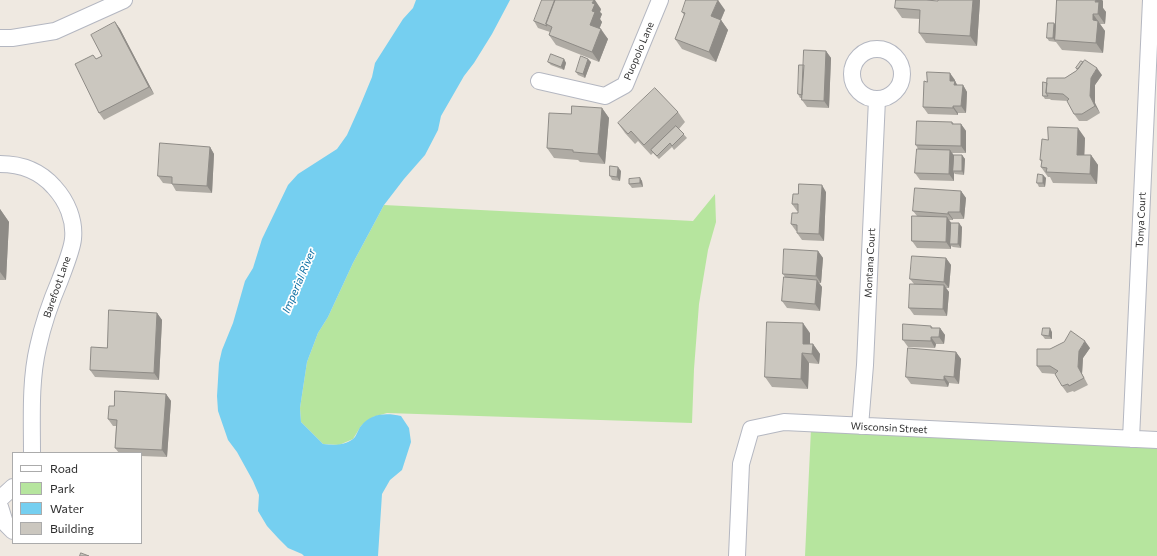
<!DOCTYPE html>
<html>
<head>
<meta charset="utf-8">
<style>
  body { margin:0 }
  #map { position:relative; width:1157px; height:556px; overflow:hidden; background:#efe9e1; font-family:Commissioner,sans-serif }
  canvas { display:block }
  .legend { position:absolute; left:12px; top:452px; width:130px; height:92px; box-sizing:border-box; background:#fff; border:1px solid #ababab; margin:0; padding:5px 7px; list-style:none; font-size:12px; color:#2e2e2e }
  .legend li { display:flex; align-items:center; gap:8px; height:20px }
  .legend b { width:20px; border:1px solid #ababab }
</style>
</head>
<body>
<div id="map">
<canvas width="1157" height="556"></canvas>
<ul class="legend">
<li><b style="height:5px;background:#fff"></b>Road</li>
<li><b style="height:11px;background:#b6e59e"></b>Park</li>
<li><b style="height:11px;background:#75cff0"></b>Water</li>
<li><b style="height:11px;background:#cbc7bf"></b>Building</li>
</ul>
</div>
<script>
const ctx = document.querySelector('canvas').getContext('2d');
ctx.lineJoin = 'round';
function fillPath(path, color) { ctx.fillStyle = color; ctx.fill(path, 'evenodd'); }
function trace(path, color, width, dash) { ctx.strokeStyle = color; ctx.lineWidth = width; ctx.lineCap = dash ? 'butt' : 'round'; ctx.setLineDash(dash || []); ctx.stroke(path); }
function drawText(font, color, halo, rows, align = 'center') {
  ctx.font = font + ' Commissioner,sans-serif'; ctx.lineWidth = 3.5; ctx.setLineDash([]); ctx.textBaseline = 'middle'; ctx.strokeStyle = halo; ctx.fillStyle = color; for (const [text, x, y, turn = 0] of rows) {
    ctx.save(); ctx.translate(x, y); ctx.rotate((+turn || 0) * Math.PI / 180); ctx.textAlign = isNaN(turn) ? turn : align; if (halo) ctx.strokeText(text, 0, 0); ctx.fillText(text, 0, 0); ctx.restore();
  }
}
const green = new Path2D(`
  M715 194 716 222 708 250 699 304 694 369 692 423 387 413 373 417 361 426 353 439 339 445 323 444 301 422 300 408 307 362 318 333 328 317 353 263 384 205 693 221Z
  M811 429 1157 445V556H805Z`);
const water = new Path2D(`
  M416 0H510L492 34 474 63 464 76 441 116 438 130 425 155 404 179 384 205 353 263 328 317 318 333 307 362 300 408 301 422 323 444C333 445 344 446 353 439 357 436 358 429 361 426 372 413 386 413 401 416L409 428 411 442 402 470 390 480 382 494 378 556H304L302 554 288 548 278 538 267 526 258 511 259 495 253 481 237 452 228 440 218 411 217 396 219 363 222 350 233 323 245 281 253 268 262 239 288 185 298 174 337 149 347 135 360 106 372 77 375 63 403 19 413 8Z`);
const minor = new Path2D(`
  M0 38H12L55 31 124 0
  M852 74a25 25 0 1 1 50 0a25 25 0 1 1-50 0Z
  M539 81 605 96 625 85 660 0
  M0 164C21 164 40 171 54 187 67 201 75 220 73 239 72 250 64 269 60 280 51 301 43 324 38 347 30 381 32 418 32 453
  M860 426 865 365 877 99
  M1131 439 1151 0
  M0 499 13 487
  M0 507 5 523 13 531
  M737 556 741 464 751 429 784 422 1157 440`);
const wall = new Path2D(`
  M980 0 977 46 926 43 919 33 920 19 902 18 895 8 938 1Z
  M1057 0H1102L1103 1V8L1106 12 1105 24H1100L1105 31 1103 53 1062 50 1056 42 1049 41 1047 38 1055 25Z
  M601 9 600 12 602 14 600 19 602 22 599 29 608 39 599 62 556 45 549 35 550 32 538 28 534 21Z
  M725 10 721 20 728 30 716 62 682 49 675 39 684 15 682 12Z
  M115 22 120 29 154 94 104 120 99 113 93 55 96 59 102 56Z
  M826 51 831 58 829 108 807 107 802 100V98H800L798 94 804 65Z
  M564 59 566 63 564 70 551 65 548 62Z
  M588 59 591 62 585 78 578 75 576 72Z
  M1076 68 1102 75 1095 85V103L1100 113 1087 121H1079L1074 114 1068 101 1051 100 1050 99H1045L1043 96 1047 83 1065 78 1076 71 1077 70Z
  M955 80V81L957 85H963L967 92 966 113H958V115L928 114 923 107Z
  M602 108 609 118 605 164 580 162 578 160 554 158 547 148 571 114Z
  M678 112 685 122 679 129 687 138 674 150 672 147 659 159 653 153 651 155 638 141 635 144 625 133 618 123Z
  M952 122 954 124H961L966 131V153H952L954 155H962L965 159 964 175 955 174 954 173V181L920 180 915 173 918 149 916 145Z
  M1085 138 1084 155H1091L1098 165 1097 184 1053 183 1050 177H1048L1041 167 1042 162 1040 160 1048 140Z
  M210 147 214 154 212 193 176 191 172 184 163 183 158 176Z
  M621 171 620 181 612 180 610 176Z
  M1043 175 1046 178 1045 187H1039L1037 183Z
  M640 178 642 181 643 187 632 188 629 184Z
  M961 191 966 198 964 219H953V220H949L951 223 962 227 961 248 953 247 951 246V249L917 248 912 241 917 216 913 211Z
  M826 192 824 241 802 240 797 233V231H796L791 224 798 213V211H797L792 204 798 194Z
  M0 209 9 222 6 280H0Z
  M818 251 823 258 821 283H819L822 287 820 311 787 308 782 301 785 277 783 274Z
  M946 258 951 265 949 288H946L949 292 947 316 914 315 909 308 914 284 910 279Z
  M157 313 162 320 159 380 95 377 90 370 107 348Z
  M931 326 933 328H940L945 335 944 344H936L935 348 908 347 903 340Z
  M1052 332V339H1045L1042 335Z
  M810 333V344H813L820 354 819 364 809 363 808 389 772 387 765 377Z
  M1090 348 1083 358 1082 374 1088 385 1074 392 1073 391 1067 393 1062 386 1056 374 1042 373 1037 366 1050 349Z
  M956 352 961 359 959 384 949 383 948 387 911 384 906 377Z
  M166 394 171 401 167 457 141 456V453H119L115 448 116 426H113L108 419 114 406Z`);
const shadedWall = new Path2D(`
  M594 0H595L601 9 600 12 602 14 600 19 602 22 597 35 590 25 592 3Z
  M718 0 725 10 718 26 711 16Z
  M973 0H980L977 46 970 36Z
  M1096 0H1102L1103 1V8L1106 12 1105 24 1098 14Z
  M1093 14 1105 31 1103 53 1096 43 1093 20Z
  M721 20 728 30 716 62 709 52Z
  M115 22 120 29 154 94 149 87Z
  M1054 23 1057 27 1055 40 1056 42 1053 38Z
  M601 29 608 39 599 62 592 52Z
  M826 51 831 58 829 108 824 101Z
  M564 59 566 63 564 70 561 67Z
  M588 59 591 62 585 78 583 74Z
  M1097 68 1102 75 1095 85V103L1100 113 1095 106 1090 96 1091 78Z
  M950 73 955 80V81L959 88 950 81Z
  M963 85 967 92 966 113 961 106Z
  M953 106 958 113V115L953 108Z
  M602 108 609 118 605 164 598 154Z
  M961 124 966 131V153L961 146Z
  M1078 128 1085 138 1084 165 1077 155Z
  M210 147 214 154 212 193 207 186Z
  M950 150 955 157 953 171 954 173V181L949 174Z
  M962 155 965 159 964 175 962 171Z
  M1091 155 1098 165 1097 184 1090 174Z
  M618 167 621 171 620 181 617 177Z
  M1043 175 1046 178 1045 187 1043 183Z
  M640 178 642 181 643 187 640 183Z
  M822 185 826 192 824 241 819 234Z
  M961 191 966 198 964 219 960 212Z
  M0 209 9 222 6 280 0 272Z
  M948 212 953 219V220L948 214Z
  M947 217 952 224 950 244 951 246V249L946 242Z
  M959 223 962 227 961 248 958 244Z
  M818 251 823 258 821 283 816 276Z
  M946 258 951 265 949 288 944 282Z
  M817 280 822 287 820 311 815 304Z
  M944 285 949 292 947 316 943 309Z
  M157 313 162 320 159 380 154 373Z
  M803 323 810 333V354L803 344Z
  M940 328 945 335 944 344 939 337Z
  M1050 328 1052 332V339L1049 336Z
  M931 337 936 344 935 348 931 341Z
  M1085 341 1090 348 1083 358 1082 374 1088 385 1084 378 1078 367 1079 351Z
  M813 344 820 354 819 364 812 354Z
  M956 352 961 359 959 384 954 377Z
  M802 353 809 363 808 389 801 379Z
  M944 376 949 383 948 387 944 380Z
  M166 394 171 401 167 457 162 450Z`);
const building = new Path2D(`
  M542 0H555L546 24 547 26 534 21Z
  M555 0H594L592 3 595 4 592 11 595 12 590 25 601 29 592 52 549 35 552 27 546 24Z
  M686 0H718L711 16 721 20 709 52 675 39 685 13 682 12Z
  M896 0H926L938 1V0H973L970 36 919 33 920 10 895 8Z
  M1057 0H1096L1095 2H1099L1098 14H1093V20L1098 21 1096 43 1055 40Z
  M115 22 149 87 99 113 75 64 93 55 96 59 102 56 91 35Z
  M1048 23H1054L1053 38H1047Z
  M804 50 826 51 824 101 802 100Z
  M551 54 564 59 561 67 548 62Z
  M581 56 588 59 583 74 576 72Z
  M1085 60 1097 68 1091 78 1090 96 1095 106 1082 114H1074L1067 101 1069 99 1063 94 1046 93 1047 78H1065L1076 71Z
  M1081 61 1083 62 1078 69 1076 68Z
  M799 65H804L802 95 798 94Z
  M927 72 950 73V81H955L954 85H963L961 106H953V108L923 107 924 81 927 82Z
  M1043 82 1047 83 1046 93 1048 96H1043Z
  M655 88 678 112 644 145 631 131 628 134 618 123Z
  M572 106 602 108 598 154 573 152V150L547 148 549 113 571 114Z
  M917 121 952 122V124H961V146L916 145Z
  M676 126 684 134 672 146 670 143 657 156 651 150Z
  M1048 127 1078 128 1077 155H1091L1090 174 1046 172 1047 168 1041 167 1042 160H1040L1042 139 1048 140Z
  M160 143 210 147 207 186 172 184V177L158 176Z
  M917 149 950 150 949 174 915 173Z
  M954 155H962V171H953Z
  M610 166 618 167 617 177 610 176Z
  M1038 174 1043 175V183H1037Z
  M640 178V183L629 184V179Z
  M799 184 822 185 819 234 797 233V225L791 224 792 213H798V204H792L793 194H798Z
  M915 188 961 191 960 212H948V214L913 211Z
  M912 216 947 217 946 242 912 241Z
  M951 223H959L958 244H950Z
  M784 249 818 251 816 276 783 274Z
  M912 256 946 258 944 282 910 279Z
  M784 277 817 280 815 304 782 301Z
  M910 284 944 285 943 309 909 308Z
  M109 310 157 313 154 373 90 370 91 347 107 348Z
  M767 322 803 323V344H813L812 354 802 353 801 379 765 377Z
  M903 324 931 326V328H940L939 337H931V341L903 340Z
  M1043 328H1050L1049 336 1042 335Z
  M1071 331 1085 341 1079 351 1078 367 1084 378 1069 386 1068 384 1062 386 1055 374 1058 371 1050 366H1037V349H1050L1064 342Z
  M908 348 956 352 954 377 944 376V380L906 377Z
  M115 391 166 394 162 450 115 448 117 420 108 419 109 406H114Z
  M81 553 89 556H80Z`);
const streetNames = [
  ["Puopolo Lane",639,51,-67],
  ["Tonya Court",1141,220,-87],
  ["Montana Court",870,263,-87],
  ["Barefoot Lane",57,287,-71],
  ["Wisconsin Street",889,428,3]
];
const waterNames = [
  ["Imperial River",299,281,-67]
];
fillPath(green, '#b6e59e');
fillPath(water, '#75cff0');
trace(minor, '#b4b7c1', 18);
trace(minor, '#fff', 16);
fillPath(wall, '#afaba4');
fillPath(shadedWall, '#8e8b86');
fillPath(building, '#cbc7bf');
trace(building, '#8e8b86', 1);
drawText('10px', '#2e2e2e', '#fff', streetNames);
drawText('italic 11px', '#0d6fa3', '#fff', waterNames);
</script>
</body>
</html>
